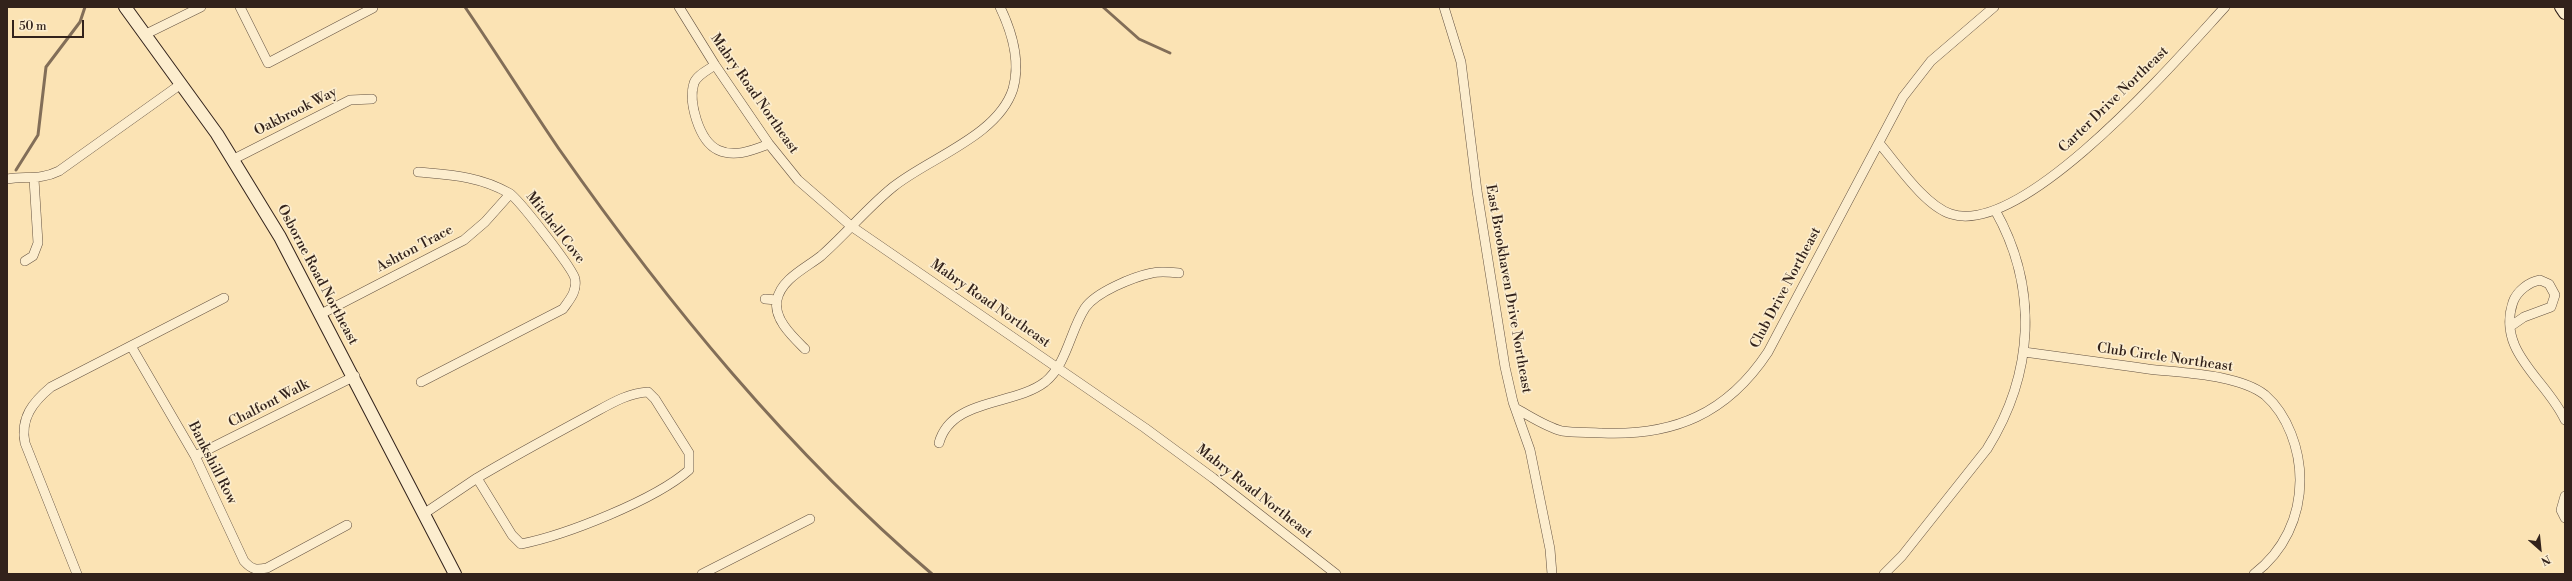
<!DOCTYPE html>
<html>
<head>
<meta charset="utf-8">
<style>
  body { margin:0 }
  #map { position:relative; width:2572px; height:581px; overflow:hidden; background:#fbe3b4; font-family:"Libre Bodoni",serif }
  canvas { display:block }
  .frame { position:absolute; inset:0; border:8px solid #32221b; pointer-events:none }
  .north { position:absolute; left:2520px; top:529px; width:40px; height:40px; -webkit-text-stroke:3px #fcedce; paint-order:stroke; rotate:153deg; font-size:11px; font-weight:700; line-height:16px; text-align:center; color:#32221b }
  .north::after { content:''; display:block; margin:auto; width:14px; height:18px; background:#32221b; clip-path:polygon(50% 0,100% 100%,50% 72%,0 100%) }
  .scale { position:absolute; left:12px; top:20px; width:72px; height:18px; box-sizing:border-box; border:2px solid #32221b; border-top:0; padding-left:5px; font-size:12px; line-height:14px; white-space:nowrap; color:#32221b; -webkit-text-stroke:3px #fcedce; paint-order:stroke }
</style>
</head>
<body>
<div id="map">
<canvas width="2572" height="581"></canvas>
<div class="frame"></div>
<div class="north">N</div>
<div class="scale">50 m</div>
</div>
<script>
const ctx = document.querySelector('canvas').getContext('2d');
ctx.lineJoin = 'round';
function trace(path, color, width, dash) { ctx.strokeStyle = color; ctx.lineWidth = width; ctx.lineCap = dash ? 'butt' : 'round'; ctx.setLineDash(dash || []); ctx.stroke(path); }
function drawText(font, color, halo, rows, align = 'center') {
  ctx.font = font + ' "Libre Bodoni",serif'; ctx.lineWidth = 3.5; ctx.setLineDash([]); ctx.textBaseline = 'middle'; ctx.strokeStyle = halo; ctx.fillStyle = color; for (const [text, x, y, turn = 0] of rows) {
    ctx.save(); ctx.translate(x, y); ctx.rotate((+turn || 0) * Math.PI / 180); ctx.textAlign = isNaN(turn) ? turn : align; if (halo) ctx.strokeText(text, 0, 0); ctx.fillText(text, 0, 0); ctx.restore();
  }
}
const stream = new Path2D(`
  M465 7C497 54 527 102 559 149 667 303 789 452 932 574
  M1103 7 1139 39 1170 53
  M16 170 38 135 46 67 80 22 85 7`);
const street = new Path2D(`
  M240 7 268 63 373 8
  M679 7 715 65 769 144 798 180 851 226 1145 428 1213 478 1336 574
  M1444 7 1461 62 1477 191 1505 367 1513 402 1530 450 1550 549 1552 574
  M144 35 201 7
  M715 65C708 70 697 75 694 83 688 102 699 141 718 150 735 158 753 150 769 144
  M1879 143C1897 164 1925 206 1951 214 2024 238 2179 57 2225 7
  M234 159 350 100 372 99
  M418 172C451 175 479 176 509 193 518 198 574 270 575 279 577 292 570 299 563 309L421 382
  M7 179C26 176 41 180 59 171L181 84
  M25 261 33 256 38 243 34 179
  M765 299 777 300
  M321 314 464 240 485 222 510 194
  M2511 326 2524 317 2551 307 2555 295 2549 284 2540 280C2529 282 2517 291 2513 302 2496 352 2547 380 2565 420
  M131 346 195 456 244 561C252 570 256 570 267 568L347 525
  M805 349C793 337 773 319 777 300 781 279 806 268 821 256 846 234 867 208 893 187 929 158 998 136 1013 89 1021 61 1012 32 1000 7
  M2024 352C2066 358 2107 363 2148 369 2181 373 2238 374 2265 395 2288 415 2300 450 2300 480 2300 517 2284 551 2254 574
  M648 392 655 399 689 453V470C655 500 566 535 521 544L512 535 477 478C514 456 551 436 588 416 607 406 626 393 648 392Z
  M1515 408C1530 416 1546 427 1562 431 1575 433 1589 432 1602 433 1674 436 1727 414 1768 352L1903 97 1931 61 1994 7
  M939 443C951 398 1014 406 1045 382 1067 364 1070 331 1085 308 1096 292 1133 277 1152 273 1160 271 1170 272 1179 273
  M195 456 355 376
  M2565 496 2561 510 2565 518
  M425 513 477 478
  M77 574 25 443C20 418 33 402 51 387L224 298
  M702 574 810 519
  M1884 574 1902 556 1987 449C2034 374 2039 288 1995 210`);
const secondary = new Path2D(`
  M125 7 217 134 280 237 455 574
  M2561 7 2565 13`);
const streetNames = [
  ["Mabry Road Northeast",754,94,55],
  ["Carter Drive Northeast",2114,100,-44],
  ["Oakbrook Way",296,112,-27],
  ["Mitchell Cove",555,228,52],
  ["Ashton Trace",415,249,-28],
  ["Osborne Road Northeast",317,275,62],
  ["Club Drive Northeast",1786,288,-62],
  ["East Brookhaven Drive Northeast",1508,289,80],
  ["Mabry Road Northeast",990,304,35],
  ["Club Circle Northeast",2165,358,8],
  ["Chalfont Walk",269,404,-27],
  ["Bankshill Row",212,463,63],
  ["Mabry Road Northeast",1254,492,38]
];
trace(stream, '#826e58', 3);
trace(street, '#645241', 10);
trace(secondary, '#32221b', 14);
trace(street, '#fcedce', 9);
trace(secondary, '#fcedce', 12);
drawText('14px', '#32221b', '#fcedce', streetNames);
</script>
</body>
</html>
